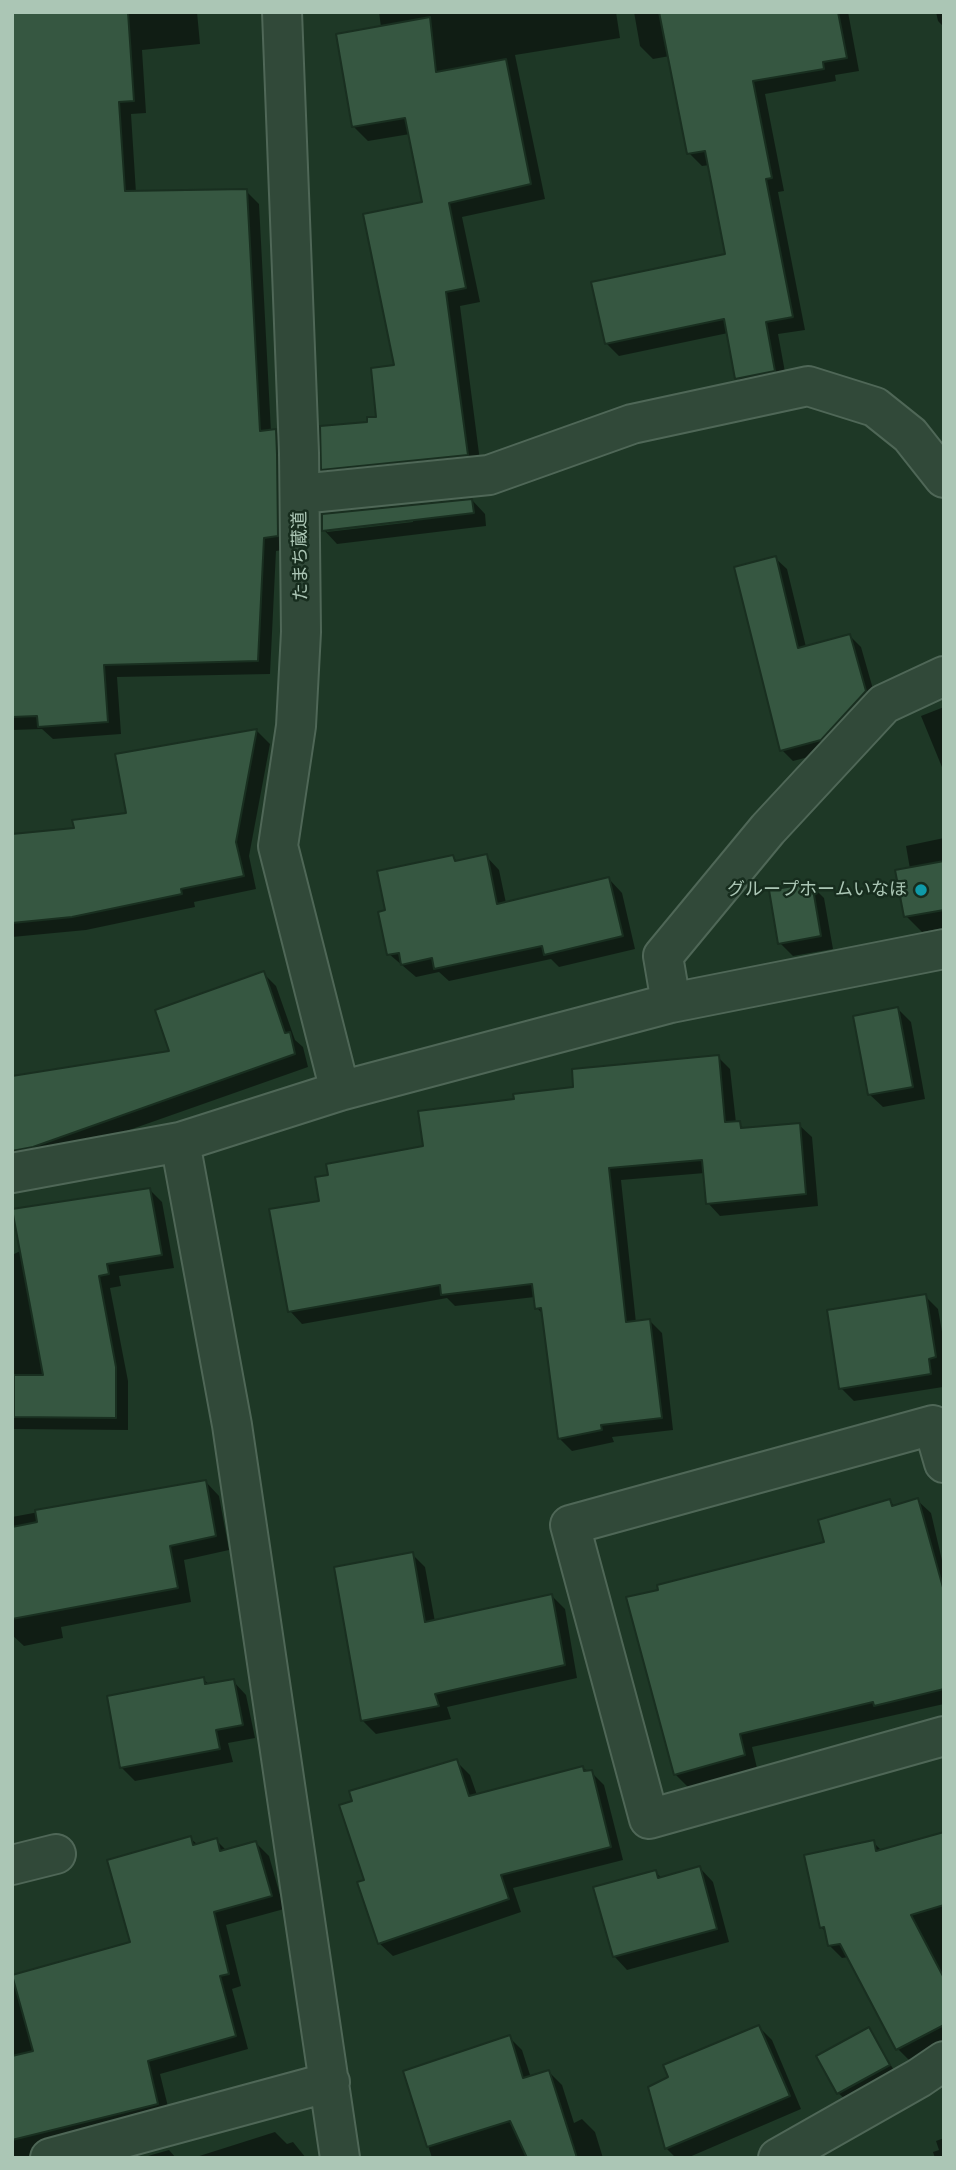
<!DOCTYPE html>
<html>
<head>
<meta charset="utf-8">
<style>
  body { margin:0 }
  #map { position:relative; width:956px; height:2170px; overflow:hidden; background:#1e3826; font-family:Arial,sans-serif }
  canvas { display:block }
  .frame { position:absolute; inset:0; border:14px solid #abc6b5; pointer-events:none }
</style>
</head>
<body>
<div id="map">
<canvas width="956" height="2170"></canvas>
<div class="frame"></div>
</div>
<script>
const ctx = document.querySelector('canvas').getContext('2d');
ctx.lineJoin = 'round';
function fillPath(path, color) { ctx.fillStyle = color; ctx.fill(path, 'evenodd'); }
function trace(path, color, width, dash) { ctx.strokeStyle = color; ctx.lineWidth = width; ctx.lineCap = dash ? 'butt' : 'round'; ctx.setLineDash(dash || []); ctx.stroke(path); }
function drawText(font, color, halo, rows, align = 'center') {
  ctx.font = font + ' Arial,"Noto Sans JP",sans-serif'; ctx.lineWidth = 5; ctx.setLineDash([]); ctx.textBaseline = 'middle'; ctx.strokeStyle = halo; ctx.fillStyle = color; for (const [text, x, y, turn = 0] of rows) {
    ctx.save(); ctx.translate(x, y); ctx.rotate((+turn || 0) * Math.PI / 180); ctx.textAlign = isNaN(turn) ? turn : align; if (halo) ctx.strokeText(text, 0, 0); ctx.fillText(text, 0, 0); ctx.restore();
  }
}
const shadow = new Path2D(`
  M12 12H197L200 44 142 50 146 113 131 114 136 193 246 191 259 204 271 432 276 431 289 444 290 549 276 551 270 674 117 677 121 734 53 739 42 729 12 730Z
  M379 12H616L620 38 515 55 545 199 462 217 480 302 460 306 481 469 337 483 323 469 378 418 396 367 424 203 410 134 368 141 354 127 381 27Z
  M634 12H848L859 71 835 75 836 81 765 94 784 191 778 192 805 330 778 334 787 383 750 391 737 378 728 333 619 356 606 343 727 255 710 165 702 166 689 153 670 56 653 59 640 46Z
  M936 12H944V27L938 21Z
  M472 500 485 514 486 526 337 544 324 530 323 515ZM413 519V522L327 532V529Z
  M775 558 787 569 806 647 850 636 861 647 877 703 832 751 793 761 782 750Z
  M944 707V772L921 716Z
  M257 731 270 744 249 856 256 889 194 902 195 907 86 930 12 937V836L76 830 128 814Z
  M944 838V928L922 932 906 916 910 869 906 846Z
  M486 856 499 870 506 903 609 879 622 893 635 949 559 967 551 959 449 981 439 972 416 977 389 954 387 912 453 857 458 862Z
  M811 885 824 898 833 949 793 956 780 943Z
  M263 973 276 986 295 1040 303 1047 308 1067 47 1159 24 1164 12 1152V1078L172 1053Z
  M898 1009 911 1022 925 1099 883 1107 869 1094Z
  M718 1057 730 1069 736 1123 746 1129 799 1125 812 1137 818 1206 720 1216 708 1203 705 1173 621 1180 636 1323 650 1321 662 1333 673 1430 612 1437 614 1442 572 1451 560 1439 544 1315 537 1308 535 1297 455 1306 447 1298 302 1324 290 1311 321 1202 515 1100Z
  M149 1189 162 1202 174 1268 119 1276 121 1286 110 1288 128 1381V1430L12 1429V1255Z
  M925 1296 938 1309 944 1343 943 1387 854 1401 841 1388Z
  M205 1481 219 1496 229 1550 184 1560 191 1602 61 1627 63 1638 24 1646 12 1635V1517Z
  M917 1500 931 1513 944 1569V1704L752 1747 757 1768 688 1787 675 1774 890 1501 895 1507Z
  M412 1554 425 1567 435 1622 552 1596 565 1609 577 1678 447 1707 451 1719 376 1734 363 1721Z
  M203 1679 210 1685 233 1681 246 1695 255 1738 228 1743 233 1762 135 1781 122 1768Z
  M456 1761 470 1775 477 1795 582 1768 591 1772 604 1785 623 1860 513 1888 521 1912 393 1956 379 1943 366 1881Z
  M944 1834V2044L910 2061 898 2049 849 1957 842 1958 829 1945 827 1933 821 1927 873 1842 882 1851Z
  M190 1838 198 1845 216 1840 227 1851 256 1843 269 1856 284 1909 226 1925 241 1986 232 1989 248 2049 160 2074 171 2119 46 2158H12V1982L132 1943Z
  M700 1868 713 1882 729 1942 627 1970 614 1956 655 1872 662 1878Z
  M759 2027 772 2040 801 2109 687 2158H676L666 2148 671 2078Z
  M869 2029 895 2072 845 2099 838 2093Z
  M509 2037 522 2050 531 2078 549 2072 562 2085 574 2123 582 2119 595 2132 603 2158H432L405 2072Z
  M275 2132 287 2144 293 2142 306 2158H193Z
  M944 2138V2158H935L933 2152 939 2150 936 2141Z
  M169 2150 176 2158H141Z`);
const building = new Path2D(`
  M12 12H128L134 101 119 102 125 191 247 189 260 431 276 429 277 454 278 536 264 538 258 661 104 665 108 722 38 727 37 716 12 717Z
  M659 12H838L847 58 823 62 824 69 753 81 772 178 766 179 793 317 766 322 775 371 735 379 724 319 605 344 591 282 725 254 705 151 687 154Z
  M430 17 436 72 506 59 531 184 449 203 466 288 446 292 468 455 321 470 320 426 367 422V417H376L371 368 394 365 363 214 422 202 405 118 352 127 336 34Z
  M472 499 474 513 322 531V514Z
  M776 556 798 648 850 634 866 691 821 740 780 751 734 567Z
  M257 729 236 842 244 876 181 889 182 894 72 917 12 923V834L74 828 72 820 126 813 115 754Z
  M487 854 497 904 609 877 623 936 544 955 542 946 434 969 432 958 401 965 399 953 387 955 378 912 385 910 377 871 453 855 455 861Z
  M944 861V910L904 917 895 870Z
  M812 883 821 936 778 944 769 890Z
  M264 971 285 1033 290 1032 295 1054 33 1147 12 1151V1076L169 1051 155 1010Z
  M898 1007 913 1087 868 1095 853 1016Z
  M719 1055 725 1122 740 1121 741 1128 800 1123 806 1194 706 1204 702 1160 609 1168 626 1322 650 1319 662 1418 601 1425 602 1430 558 1439 541 1308 535 1309 532 1284 441 1295 440 1285 288 1312 269 1209 319 1201 315 1177 328 1175 326 1164 423 1146 418 1111 514 1099 513 1094 573 1087 572 1069Z
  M150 1188 162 1255 107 1264 109 1274 99 1276 116 1367V1418L14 1417V1375H43L12 1209Z
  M926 1294 936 1357 929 1359 931 1374 839 1389 827 1310Z
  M206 1480 216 1536 170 1546 178 1588 12 1619V1527L37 1522 35 1510Z
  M918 1498 944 1591V1689L874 1706 873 1702 740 1734 745 1755 674 1775 626 1597 658 1590 657 1585 824 1542 818 1520 890 1499 892 1506Z
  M413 1552 425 1622 552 1594 565 1665 435 1694 439 1706 361 1721 334 1567Z
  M204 1677 205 1684 234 1679 243 1725 216 1730 220 1749 120 1768 107 1696Z
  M457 1759 469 1796 583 1766 584 1771 592 1770 611 1847 501 1875 509 1899 378 1944 357 1882 364 1880 339 1805 352 1801 349 1791Z
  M944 1832V1905L911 1915 944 1978V2025L896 2050 840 1944 828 1946 824 1927 820 1928 804 1855 874 1840 876 1851Z
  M191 1836 193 1845 217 1838 220 1851 256 1841 272 1896 214 1912 229 1974 220 1976 236 2036 148 2061 158 2104 12 2140V2056L33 2051 12 1975 130 1942 107 1860Z
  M700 1866 717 1929 613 1957 593 1887 656 1870 658 1878Z
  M759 2025 790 2096 665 2149 648 2087 668 2077 663 2065Z
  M869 2027 890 2065 837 2094 816 2056Z
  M510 2035 523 2078 549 2070 577 2158H527L510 2121 427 2147 403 2071Z`);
const street = new Path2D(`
  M282 12 299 453 301 632 296 726 278 846 340 1091
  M300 494 489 475 632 424 808 386 875 407 910 435 944 478
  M671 1003 663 956 768 829 884 704 944 676
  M180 1142 232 1425 340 2158
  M12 1173 180 1142 340 1091 671 1003 944 949
  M944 1463 933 1425 570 1525 649 1819 944 1736
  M12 1865 56 1854
  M50 2158 330 2082
  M778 2158 919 2078 944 2061`);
const markers = [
  [921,890,7,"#0f9aa8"]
];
const streetNames = [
  ["たまち蔵道",301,556,-91]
];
const poiNames = [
  ["グループホームいなほ",907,890]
];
fillPath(shadow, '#0007');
fillPath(building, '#365741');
trace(building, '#192f20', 2);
trace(street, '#4f6757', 42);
trace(street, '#314939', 38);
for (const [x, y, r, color] of markers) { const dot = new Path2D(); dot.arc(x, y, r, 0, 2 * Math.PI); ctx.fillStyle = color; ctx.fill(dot); trace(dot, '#172d1e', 2.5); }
drawText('18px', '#abc6b5', '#172d1e', streetNames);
drawText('18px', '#abc6b5', '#172d1e', poiNames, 'right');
</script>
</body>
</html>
